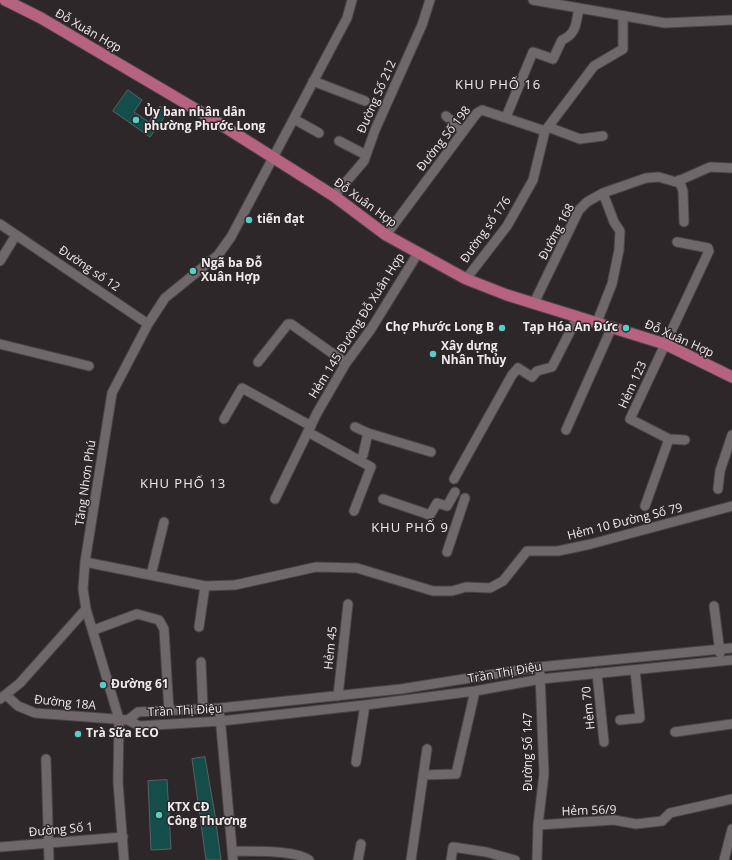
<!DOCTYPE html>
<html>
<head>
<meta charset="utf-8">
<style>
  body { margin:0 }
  canvas { display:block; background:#2e2729 }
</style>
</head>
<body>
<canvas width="732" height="860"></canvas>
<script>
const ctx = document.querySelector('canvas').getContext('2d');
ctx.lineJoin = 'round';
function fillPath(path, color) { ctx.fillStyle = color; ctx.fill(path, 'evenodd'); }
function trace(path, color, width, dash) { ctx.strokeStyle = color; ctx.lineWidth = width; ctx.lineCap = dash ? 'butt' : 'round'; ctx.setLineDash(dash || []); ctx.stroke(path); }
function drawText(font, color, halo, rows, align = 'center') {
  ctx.font = font + ' "Open Sans",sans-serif'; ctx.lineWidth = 3; ctx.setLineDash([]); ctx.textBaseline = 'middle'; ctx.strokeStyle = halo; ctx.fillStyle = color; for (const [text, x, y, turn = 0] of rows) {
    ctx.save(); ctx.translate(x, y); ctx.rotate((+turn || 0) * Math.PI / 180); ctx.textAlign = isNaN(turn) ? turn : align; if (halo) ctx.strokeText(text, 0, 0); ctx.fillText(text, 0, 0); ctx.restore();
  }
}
const building = new Path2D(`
  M128 90 142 100 134 112 149 122 160 106 168 112 150 137 113 111Z
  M205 757 215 815 221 860H206L192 759Z
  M167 780 171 849 151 850 148 781Z`);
const minor = new Path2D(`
  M533 0 665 23 732 20
  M313 81 365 101
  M446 116 463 131
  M506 117 533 52 553 59 562 40C577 34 576 22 579 8
  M294 119 319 133
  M548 127 580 139 603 136
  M339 141 366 155
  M679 180 683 191 684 222
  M334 196 364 161 375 130 422 25 430 0
  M0 224 148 324
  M386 235 477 113 482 110 545 131
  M677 242 708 248 709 251 630 419 669 439 685 440
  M0 261 16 235
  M466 279 507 226 533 180 545 131 594 66 623 49V16
  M534 303 579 210 587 202 603 193 646 178 659 177 676 182 710 167 732 168
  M597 322 612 284 619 250 620 231 614 222 603 193
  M0 344 89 366
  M258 362 288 324H291L346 363
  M224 419 242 388 311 426
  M355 427 368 433 431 452
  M566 430 612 327
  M308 432 371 467 354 511
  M363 455 368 433
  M454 479 512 375 518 368 532 377 537 371 552 367 578 316
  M718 489 720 471 732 435
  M275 499 317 413 346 363 371 329 418 253
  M383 499 430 515 437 503 447 506 455 492
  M645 506 669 439
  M447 552 465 498
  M85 562 205 586 235 585 316 567 357 568 433 591H452L466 587 490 588 503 581 527 551H558L591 544 732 506
  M151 575 164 522
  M714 606 720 653
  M199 627 205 586
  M94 630 137 614 159 620 164 629 169 711
  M201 662 203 709
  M597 673 604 742
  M6 695 18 706 35 713 128 720 139 726 221 721 365 705 475 691 541 679 732 660
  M338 696 348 604
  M0 699 20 683 86 609
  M220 716 233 860
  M128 720 138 712 220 708 401 689 539 667 732 648
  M620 720 640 718 635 670
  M675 732 732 724
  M46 759 49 860
  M356 762 365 705
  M423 775 456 774 475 691
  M538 825 614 820 636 824 662 821 670 813 732 799
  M0 847 123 837
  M232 851C252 852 293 849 309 860
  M124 860 118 782 119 719 86 609 83 589 85 562 112 393 148 324 165 298 218 255 231 237 347 18 352 0
  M358 860 361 844
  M411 860 427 749
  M451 860 453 847 486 852 515 860
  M537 860 538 825 544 774 540 674
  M724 860 732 829`);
const major = new Path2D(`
  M5 0 41 18 209 117 334 196 386 235 466 279 507 295 665 344 732 377`);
const markers = [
  [136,120,4,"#56cec4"],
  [249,220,4,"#56cec4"],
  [193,271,4,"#56cec4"],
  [502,328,4,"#56cec4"],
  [626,328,4,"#56cec4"],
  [433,354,4,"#56cec4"],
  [103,685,4,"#56cec4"],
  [78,734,4,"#56cec4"],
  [159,815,4,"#56cec4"]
];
const streetNames = [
  ["Đỗ Xuân Hợp",88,31,30],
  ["Đường Số 212",377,97,-66],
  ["Đường Số 198",444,139,-52],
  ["Đỗ Xuân Hợp",365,203,36],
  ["Đường số 176",486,230,-55],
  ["Đường 168",557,232,-62],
  ["Đường số 12",89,269,34],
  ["Hẻm 145 Đường Đỗ Xuân Hợp",357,326,-58],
  ["Đỗ Xuân Hợp",679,339,24],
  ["Hẻm 123",633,385,-65],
  ["Tăng Nhơn Phú",86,483,-82],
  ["Hẻm 10 Đường Số 79",625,522,-14],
  ["Hẻm 45",331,648,-84],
  ["Trần Thị Điệu",505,673,-10],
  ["Đường 18A",65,703,6],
  ["Hẻm 70",589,708,-96],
  ["Trần Thị Điệu",185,711,-3],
  ["Đường Số 147",529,752,-90],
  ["Hẻm 56/9",589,811,-2],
  ["Đường Số 1",61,830,-5]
];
const poiNames = [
  ["Ủy ban nhân dân",144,113],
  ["phường Phước Long",144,127],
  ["tiến đạt",257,220],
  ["Ngã ba Đỗ",201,264],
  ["Xuân Hợp",201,278],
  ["Chợ Phước Long B",494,328,"right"],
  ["Tạp Hóa An Đức",618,328,"right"],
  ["Xây dựng",441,347],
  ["Nhân Thủy",441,361],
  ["Đường 61",111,685],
  ["Trà Sữa ECO",86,734],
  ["KTX CĐ",167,808],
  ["Công Thương",167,822]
];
const neighbourhoodNames = [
  ["KHU PHỐ 16",498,85],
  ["KHU PHỐ 13",183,484],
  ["KHU PHỐ 9",410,528]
];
fillPath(building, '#144e4a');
trace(building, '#596160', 1);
trace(minor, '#4a4546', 11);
trace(major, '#4a4546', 13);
trace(minor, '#6f6769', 9);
trace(major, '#b86282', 11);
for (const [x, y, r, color] of markers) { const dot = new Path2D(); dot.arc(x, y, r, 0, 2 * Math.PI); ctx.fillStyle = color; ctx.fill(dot); trace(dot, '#2e2729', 1.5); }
drawText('12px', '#efebec', '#2e2729', streetNames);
drawText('bold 12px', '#efebec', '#2e2729', poiNames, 'left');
ctx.letterSpacing = '1px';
drawText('13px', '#efebec', '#2e2729', neighbourhoodNames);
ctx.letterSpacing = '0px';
</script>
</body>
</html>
